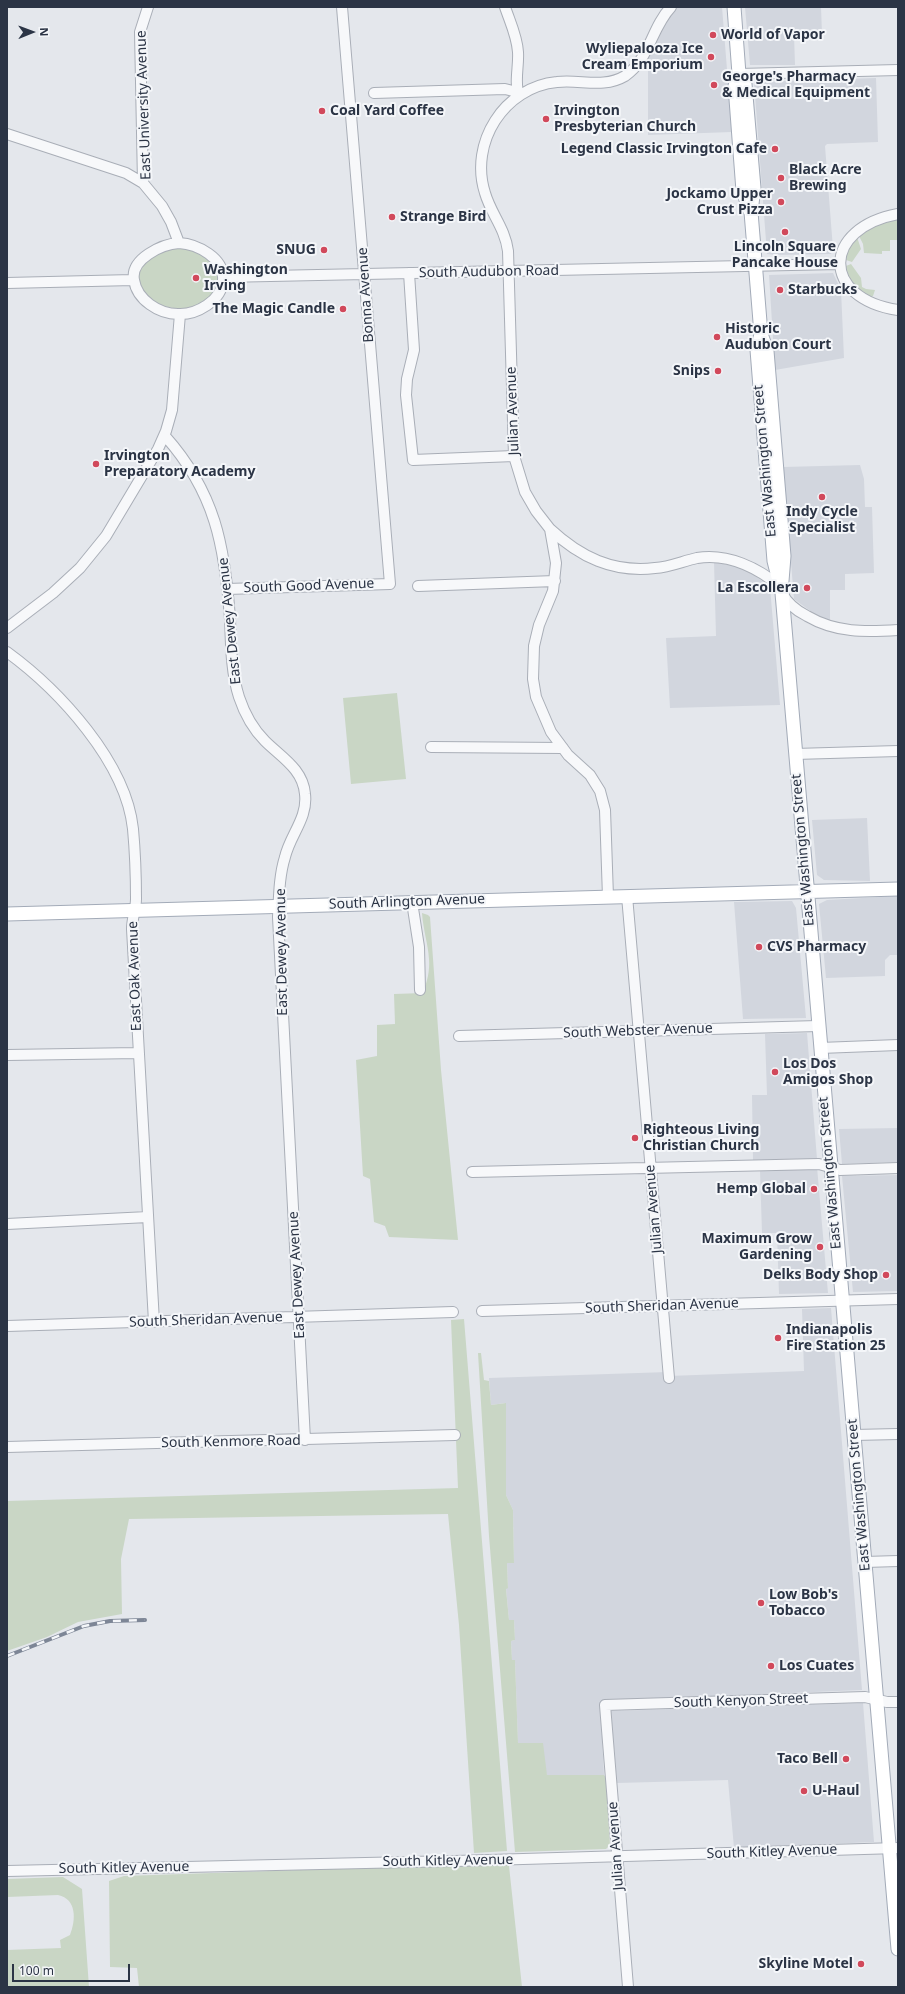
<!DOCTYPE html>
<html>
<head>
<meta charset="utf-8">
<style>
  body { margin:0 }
  #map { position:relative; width:905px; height:1994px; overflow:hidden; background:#e4e7ec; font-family:"Noto Sans",sans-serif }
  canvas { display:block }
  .frame { position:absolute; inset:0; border:8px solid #2b3445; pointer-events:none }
  .north { position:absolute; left:12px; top:12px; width:40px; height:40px; -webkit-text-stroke:3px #f4f6f9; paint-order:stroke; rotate:89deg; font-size:11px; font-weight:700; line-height:16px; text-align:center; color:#2b3445 }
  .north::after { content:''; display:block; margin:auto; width:14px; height:18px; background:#2b3445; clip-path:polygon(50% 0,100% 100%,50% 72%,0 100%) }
  .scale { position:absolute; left:12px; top:1964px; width:118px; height:18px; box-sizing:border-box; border:2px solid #2b3445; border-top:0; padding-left:5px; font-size:12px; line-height:14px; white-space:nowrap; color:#2b3445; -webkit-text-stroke:3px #f4f6f9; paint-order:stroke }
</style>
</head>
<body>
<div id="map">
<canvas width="905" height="1994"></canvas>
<div class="frame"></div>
<div class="north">N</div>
<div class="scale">100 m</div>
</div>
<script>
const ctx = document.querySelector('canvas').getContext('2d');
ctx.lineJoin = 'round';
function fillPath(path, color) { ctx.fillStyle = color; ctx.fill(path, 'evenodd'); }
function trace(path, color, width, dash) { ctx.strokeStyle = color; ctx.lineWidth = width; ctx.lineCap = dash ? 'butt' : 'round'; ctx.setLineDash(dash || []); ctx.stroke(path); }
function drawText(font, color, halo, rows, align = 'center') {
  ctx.font = font + ' "Noto Sans",sans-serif'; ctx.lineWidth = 4; ctx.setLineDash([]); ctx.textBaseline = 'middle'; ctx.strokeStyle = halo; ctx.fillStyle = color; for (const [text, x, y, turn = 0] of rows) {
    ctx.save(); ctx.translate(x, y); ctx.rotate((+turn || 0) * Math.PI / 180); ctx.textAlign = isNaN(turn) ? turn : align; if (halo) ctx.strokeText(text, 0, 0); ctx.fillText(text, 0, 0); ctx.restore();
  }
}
const built = new Path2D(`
  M677 7H722L732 132 648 135V57L664 21Z
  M745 7H821L822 34 794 35 795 65H750Z
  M876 78 878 142 827 144 825 146 833 249 831 254 776 255 767 254 754 82Z
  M833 273 841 290 844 358 775 370 769 275Z
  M860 465 864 479 865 507H872L874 573 845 574V590H830V621L817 616 794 599 783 467Z
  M714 562 738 567 754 575 770 587 780 705 670 708 666 638 716 636Z
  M867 818 870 881 824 880 817 875 812 820Z
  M898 896V955H890L885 960V976L826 978 819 904 827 900Z
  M792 901 796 908 806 1018 743 1019 734 902Z
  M807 1033 817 1159 753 1160 752 1095H767L765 1034Z
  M898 1128V1162L842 1164 839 1129Z
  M817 1167 828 1293 779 1294 777 1233H762L760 1170Z
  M898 1175V1291L853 1292 842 1176Z
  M831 1308 862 1690 600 1701 604 1775H547L545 1769 518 1744 515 1660H512L511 1641 515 1640 514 1620H509L506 1588H508L507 1563 514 1562 513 1510 506 1495 505 1403 491 1405 489 1378 668 1372 669 1376 804 1371 802 1309Z
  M863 1703 874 1842 734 1848 728 1780 617 1783 611 1711Z`);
const green = new Path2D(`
  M898 219V240H890V251H882V254L864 253 863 244 859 236 874 226Z
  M857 237 861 249 852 262 846 260 848 248Z
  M181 247C255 261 204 337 146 297 142 294 138 286 138 281 139 258 160 249 181 247Z
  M851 264 861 278 862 287 866 289 875 290 873 296 871 297C857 289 848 282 846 266Z
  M397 693 406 779 351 784 343 698Z
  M422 913 428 915 430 917 441 1070 458 1240 389 1237 385 1226 374 1222 370 1179 363 1176 356 1060 377 1056V1025L395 1024 394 994 423 993C427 982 430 971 429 959 428 944 423 929 422 913Z
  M464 1319 507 1851 474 1853 459 1625 448 1514 129 1519 121 1559 122 1614 78 1622 47 1637 7 1651V1501L458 1488 451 1320Z
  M478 1353H481L484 1380 489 1381 491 1405 506 1403V1495L513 1510 514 1563H507L508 1588 506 1589 509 1620H514L515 1640 511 1641 512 1660H515L518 1743H543L547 1775H604L606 1778 610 1845 606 1849 515 1852 489 1536Z
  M505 1863 509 1866 522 1987H139L137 1968 110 1967 109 1881 124 1876Z
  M63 1877 82 1889 89 1987H7V1950L61 1948 60 1940 70 1935C76 1920 77 1899 58 1895L7 1897V1879Z`);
const minor = new Path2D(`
  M148 7 140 32 143 183 162 206 171 222 179 243
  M505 7C510 22 517 36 518 52 519 67 514 82 519 96
  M739 74 898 70
  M374 93 505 89 513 91 519 96
  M7 134 126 173 143 183
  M898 214C822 228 820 298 898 310
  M179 243C197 244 225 258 223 280 222 301 196 315 178 314 159 314 137 300 134 280 130 259 162 244 179 243Z
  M409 273 414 350 407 379 406 395 413 460 514 456
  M223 277 839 264
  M7 283 133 280
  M165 436C215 492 225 546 230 619 231 645 231 672 239 697 244 712 253 729 265 741 281 757 303 769 305 794 308 818 290 835 285 857 279 876 279 897 278 917L305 1440
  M550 529C580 557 613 573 655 568 670 567 683 561 697 558 728 553 758 568 781 587
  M418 586 555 581
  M227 589 390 584 342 7
  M782 593C787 603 797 611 807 616 836 633 865 632 898 630
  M7 628 53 593 80 568 106 536 158 449 166 431 172 410 180 314
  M7 652C59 690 126 762 133 829 135 851 136 876 136 899 136 909 132 918 132 929L154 1322
  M431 747 563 748
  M795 754 898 751
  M627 896 669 1378
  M608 897 605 810 600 791 590 775 568 755 551 732 536 697 533 679 534 646 539 625 553 591 556 563 550 529 536 511 525 492 514 456 508 251C505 228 491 214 485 193 469 143 504 87 557 82 580 79 603 89 625 76 650 59 651 28 671 7
  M412 902 419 947 420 990
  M459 1036 818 1026
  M820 1048 898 1045
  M7 1055 138 1053
  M472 1172 819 1164 840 1170 898 1168
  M7 1224 148 1217
  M482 1311 898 1299
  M7 1326 453 1312
  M854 1435 898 1434
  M7 1447 455 1435
  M865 1562 898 1561
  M7 1871 455 1861 898 1848
  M628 1987 605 1705 865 1697 887 1702H898`);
const major = new Path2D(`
  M734 7 739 74 735 86 743 191 750 211
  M739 74 745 84 754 188 751 212 761 334 767 351 784 556 782 581
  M761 334 757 350 774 561 782 593 898 1949
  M7 914 898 889`);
const rail = new Path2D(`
  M7 1656 84 1626 110 1621 145 1620`);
const markers = [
  [713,35,4,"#d1495b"],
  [711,57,4,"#d1495b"],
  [714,85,4,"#d1495b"],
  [322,111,4,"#d1495b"],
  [546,119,4,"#d1495b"],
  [775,149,4,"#d1495b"],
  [781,178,4,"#d1495b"],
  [781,202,4,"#d1495b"],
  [392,217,4,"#d1495b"],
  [785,232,4,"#d1495b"],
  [324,250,4,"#d1495b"],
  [196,278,4,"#d1495b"],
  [780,290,4,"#d1495b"],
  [343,309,4,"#d1495b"],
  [717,337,4,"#d1495b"],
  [718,371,4,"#d1495b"],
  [96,464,4,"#d1495b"],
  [822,497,4,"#d1495b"],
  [807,588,4,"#d1495b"],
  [759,947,4,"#d1495b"],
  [775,1072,4,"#d1495b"],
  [635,1138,4,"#d1495b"],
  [814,1189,4,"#d1495b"],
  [820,1247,4,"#d1495b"],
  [886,1275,4,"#d1495b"],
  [778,1338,4,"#d1495b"],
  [761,1603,4,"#d1495b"],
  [771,1666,4,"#d1495b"],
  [846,1759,4,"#d1495b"],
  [804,1791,4,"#d1495b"],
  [861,1964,4,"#d1495b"]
];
const poiNames = [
  ["World of Vapor",721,35],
  ["Wyliepalooza Ice",703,49,"right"],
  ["Cream Emporium",703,65,"right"],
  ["George's Pharmacy",722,77],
  ["& Medical Equipment",722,93],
  ["Coal Yard Coffee",330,111],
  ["Irvington",554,111],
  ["Presbyterian Church",554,127],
  ["Legend Classic Irvington Cafe",767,149,"right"],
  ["Black Acre",789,170],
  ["Brewing",789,186],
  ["Jockamo Upper",773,194,"right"],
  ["Crust Pizza",773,210,"right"],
  ["Strange Bird",400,217],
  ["Lincoln Square",785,247,"center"],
  ["Pancake House",785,263,"center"],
  ["SNUG",316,250,"right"],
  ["Washington",204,270],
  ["Irving",204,286],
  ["Starbucks",788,290],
  ["The Magic Candle",335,309,"right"],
  ["Historic",725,329],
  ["Audubon Court",725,345],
  ["Snips",710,371,"right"],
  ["Irvington",104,456],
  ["Preparatory Academy",104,472],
  ["Indy Cycle",822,512,"center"],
  ["Specialist",822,528,"center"],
  ["La Escollera",799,588,"right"],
  ["CVS Pharmacy",767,947],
  ["Los Dos",783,1064],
  ["Amigos Shop",783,1080],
  ["Righteous Living",643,1130],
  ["Christian Church",643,1146],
  ["Hemp Global",806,1189,"right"],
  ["Maximum Grow",812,1239,"right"],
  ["Gardening",812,1255,"right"],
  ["Delks Body Shop",878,1275,"right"],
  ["Indianapolis",786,1330],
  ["Fire Station 25",786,1346],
  ["Low Bob's",769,1595],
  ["Tobacco",769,1611],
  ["Los Cuates",779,1666],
  ["Taco Bell",838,1759,"right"],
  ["U-Haul",812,1791],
  ["Skyline Motel",853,1964,"right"]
];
const streetNames = [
  ["East University Avenue",144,105,-92],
  ["South Audubon Road",489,272,-1],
  ["Bonna Avenue",366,295,-94],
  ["Julian Avenue",513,411,-92],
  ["East Washington Street",765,461,-95],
  ["South Good Avenue",309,586,-2],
  ["East Dewey Avenue",230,621,-96],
  ["East Washington Street",803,850,-95],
  ["South Arlington Avenue",407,902,-2],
  ["East Dewey Avenue",282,952,-91],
  ["East Oak Avenue",135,976,-92],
  ["South Webster Avenue",638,1031,-2],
  ["East Washington Street",830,1173,-95],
  ["Julian Avenue",654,1209,-95],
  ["East Dewey Avenue",297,1275,-93],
  ["South Sheridan Avenue",662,1306,-2],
  ["South Sheridan Avenue",206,1320,-2],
  ["South Kenmore Road",231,1442,-1],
  ["East Washington Street",859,1495,-95],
  ["South Kenyon Street",741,1701,-2],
  ["Julian Avenue",616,1846,-94],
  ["South Kitley Avenue",772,1852,-2],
  ["South Kitley Avenue",448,1861,-1],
  ["South Kitley Avenue",124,1868,-1]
];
fillPath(built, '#d2d6de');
fillPath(green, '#c9d6c5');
trace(minor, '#a9aeb7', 12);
trace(major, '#a3abb8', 15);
trace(minor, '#f7f8fa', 10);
trace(major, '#fff', 13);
trace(rail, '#7d8696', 4);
trace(rail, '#f4f6f9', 2.5, [8]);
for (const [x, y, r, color] of markers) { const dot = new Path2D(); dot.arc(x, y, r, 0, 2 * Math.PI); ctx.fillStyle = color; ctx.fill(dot); trace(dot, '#f4f6f9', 1.5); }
drawText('bold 14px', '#2b3445', '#f4f6f9', poiNames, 'left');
drawText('14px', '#2b3445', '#f4f6f9', streetNames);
</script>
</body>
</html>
